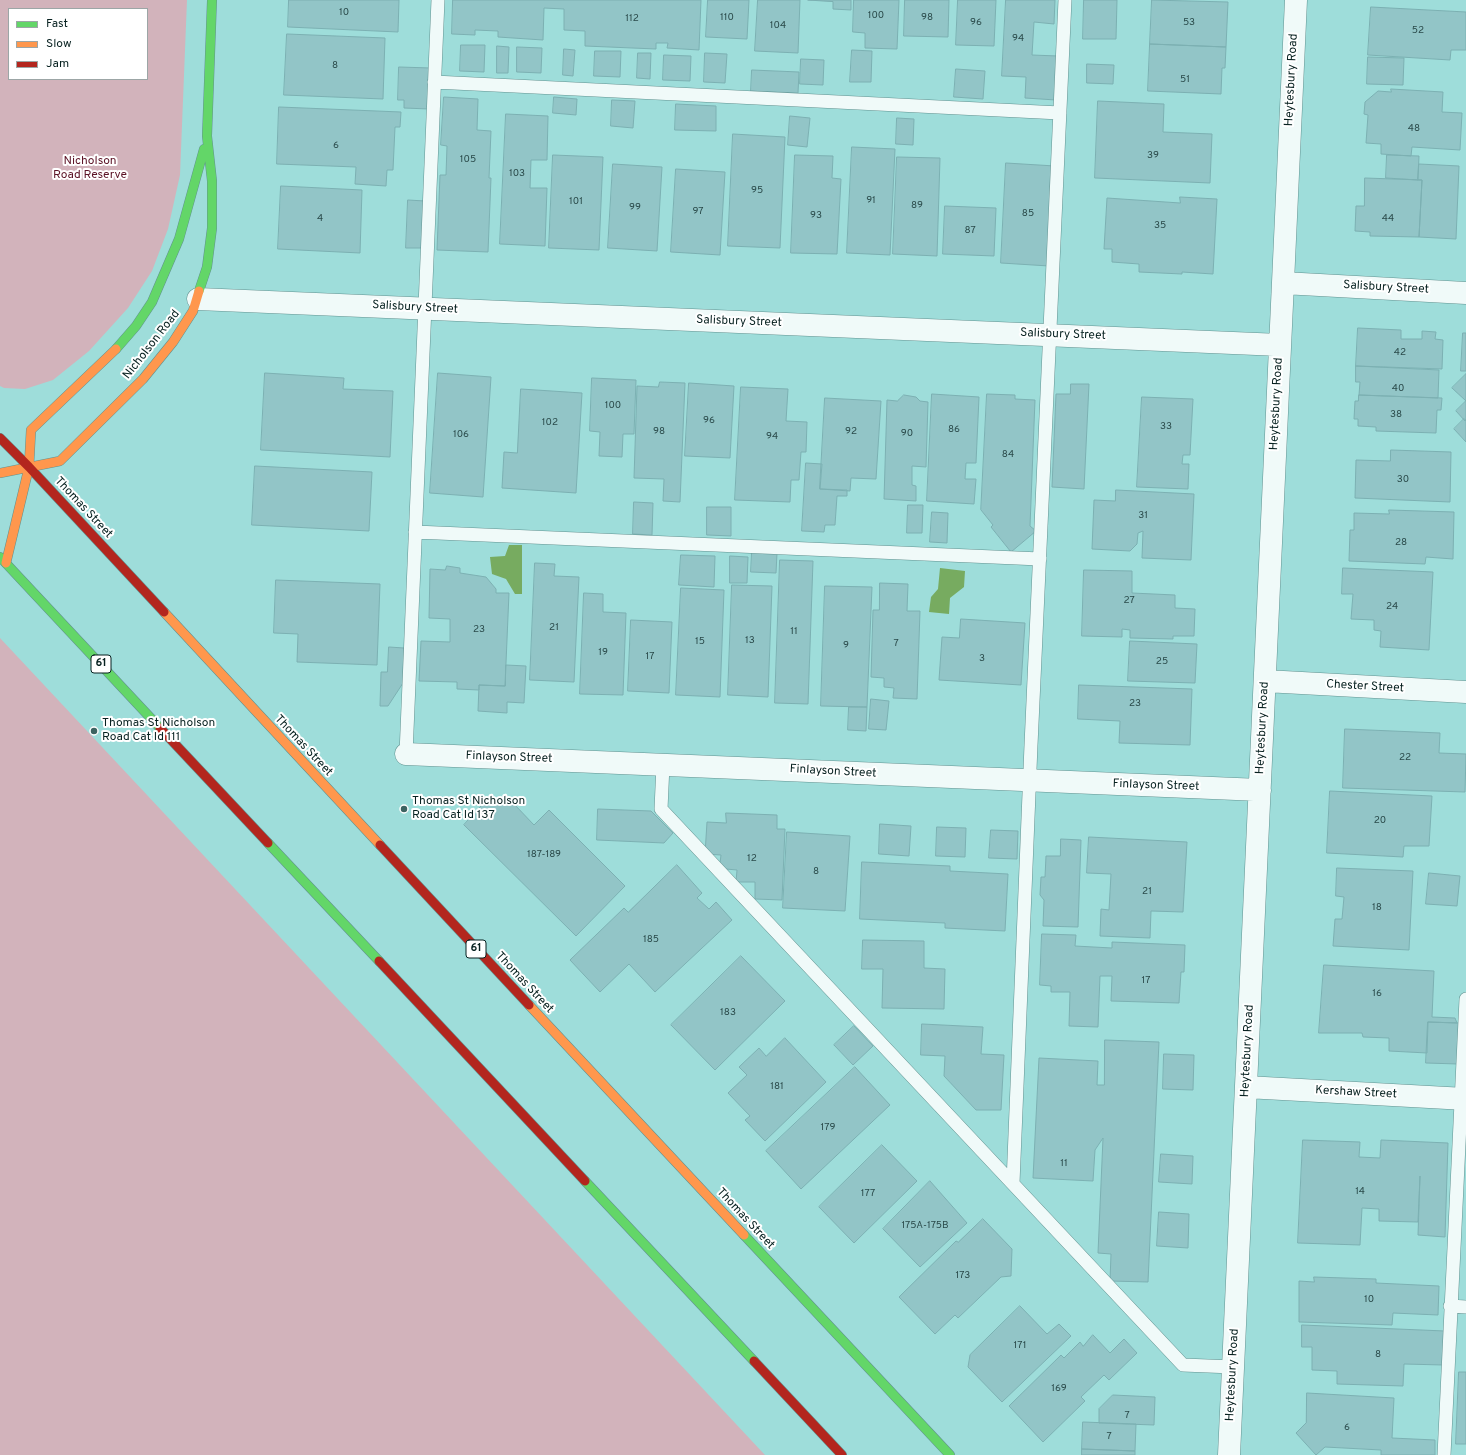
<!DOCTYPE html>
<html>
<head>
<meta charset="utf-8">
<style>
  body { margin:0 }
  #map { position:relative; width:1466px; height:1455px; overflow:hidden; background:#9eddda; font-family:Overpass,sans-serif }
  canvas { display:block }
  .legend { position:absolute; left:8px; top:8px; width:140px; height:72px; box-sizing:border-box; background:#fff; border:1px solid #9ca6a6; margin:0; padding:5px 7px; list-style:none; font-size:12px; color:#072120 }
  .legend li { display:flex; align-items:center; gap:8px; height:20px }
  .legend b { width:20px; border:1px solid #9ca6a6 }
</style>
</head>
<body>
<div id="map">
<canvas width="1466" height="1455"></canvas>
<ul class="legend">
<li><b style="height:5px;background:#63d668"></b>Fast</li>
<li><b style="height:5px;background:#ff974d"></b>Slow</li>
<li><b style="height:5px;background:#b3261e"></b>Jam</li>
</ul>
</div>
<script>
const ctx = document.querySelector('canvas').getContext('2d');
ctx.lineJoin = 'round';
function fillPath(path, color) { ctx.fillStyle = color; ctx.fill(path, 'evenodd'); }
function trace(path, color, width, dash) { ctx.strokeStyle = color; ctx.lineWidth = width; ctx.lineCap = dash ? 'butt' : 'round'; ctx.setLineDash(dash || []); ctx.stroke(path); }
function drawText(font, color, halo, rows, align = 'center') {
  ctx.font = font + ' Overpass,sans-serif'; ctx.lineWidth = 4; ctx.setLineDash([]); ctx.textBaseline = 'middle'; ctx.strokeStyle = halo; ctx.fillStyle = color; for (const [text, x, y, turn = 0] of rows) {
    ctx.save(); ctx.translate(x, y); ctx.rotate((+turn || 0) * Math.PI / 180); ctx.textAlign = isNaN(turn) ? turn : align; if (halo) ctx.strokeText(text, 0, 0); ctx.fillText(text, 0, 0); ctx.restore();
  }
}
const green = new Path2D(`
  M0 0H187L180 175 168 229 152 271 128 308 89 351 53 380 25 389 4 388 0 386ZM9 9H147V79H9Z
  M0 638 765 1455H0Z`);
const water = new Path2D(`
  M509 545H522V594H515L506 579 492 574 490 557 505 556Z
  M940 568 965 571 964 587 950 598 949 614 929 612 931 597 938 589Z`);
const building = new Path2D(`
  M289 0H399L398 32 288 27Z
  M453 0H701L699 50 667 48 668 43H656V49L585 46V31L564 30V9L544 8 543 40 498 37V31L475 30V35L452 34Z
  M708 0H749L747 39 706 37Z
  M758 0H800L798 53 755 51Z
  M808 0H851V10L833 9V2Z
  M854 0H899L897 49 865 48V33L853 32Z
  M905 0H949L948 37 904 36Z
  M958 0H996L994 46 956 45Z
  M1006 0H1055L1054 24 1034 22 1032 55 1058 56 1056 100 1025 98 1026 77 1002 76Z
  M1084 0H1117L1116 39H1083Z
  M1152 0 1228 2 1226 47 1150 44Z
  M1371 7 1466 12V50H1451L1450 60 1368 55Z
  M287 34 385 38 383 99 284 95Z
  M1150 44 1226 47 1225 68H1222L1221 94 1148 91Z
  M461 45H485L484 72 460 71Z
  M497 46 509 47 508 73H497Z
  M517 47 542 48 541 73 517 72Z
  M564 49 575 50 573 76 563 75Z
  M852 50 872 51 871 82H850Z
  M595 51H621L620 77 594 76Z
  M638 53H651L650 79 637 78Z
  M705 53 727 54 725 83 704 82Z
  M664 55 691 56 690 81 663 80Z
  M1368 57 1404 58 1403 85 1367 84Z
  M801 59 824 60 823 85 800 84Z
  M1087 64 1114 65 1113 84 1087 83Z
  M399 67 431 68 429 109 404 108V100H398Z
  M956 69 985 71 983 99 954 97Z
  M752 70 799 72 798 93 751 91Z
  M1391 89 1443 92 1442 112 1462 113 1460 150 1412 147 1411 156 1381 154V144L1366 143 1368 115 1364 114 1365 102 1378 91 1391 92Z
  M444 97 478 99 477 130 491 131 489 178H491L488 252 437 250 440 175H446L447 146 441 145Z
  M554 97 577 99 576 115 553 113Z
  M612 100 635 101 633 128 611 126Z
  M1098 101 1164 104 1163 132 1212 134 1210 183 1095 178Z
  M676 104 716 106V131L675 130Z
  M279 107 401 112 400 127H395L393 170H387L386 186 355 184 356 167 277 164Z
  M506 114 548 116 547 160H531L530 188H547L545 246 500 244Z
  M790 116 810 118 807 147 788 145Z
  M897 118 914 119 913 145 896 144Z
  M733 134 785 137 780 248 728 246Z
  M852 147 895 149 890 255 847 253Z
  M553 155 603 157 599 250 549 248Z
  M795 155 833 156 832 178 841 179 837 254 791 253Z
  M1387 155 1419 156 1418 180 1386 178Z
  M897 157 940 158 937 256 893 254Z
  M1006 163 1055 166 1049 266 1001 263Z
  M613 164 662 167 657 251 608 248Z
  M1419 164 1459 166 1456 239 1419 237 1422 180H1418Z
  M676 169 725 172 720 255 671 252Z
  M1365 178 1422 180 1419 237 1370 236V232L1355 231 1356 206H1364Z
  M281 186 362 190 360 253 278 249Z
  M1180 197 1217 199 1213 274 1182 272V274L1139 272V264L1112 262V249H1104L1107 198 1180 203Z
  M408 200 425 201 424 248H406Z
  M945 206 996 208 994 256 943 254Z
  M1358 328 1401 330V339H1422V331L1436 332 1435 339 1443 340 1442 369 1356 366Z
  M1463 333H1466V371H1461Z
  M1356 366 1439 370 1438 398 1359 395 1360 382H1356Z
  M265 373 344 378 343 389 393 391 390 457 261 450Z
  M438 373 491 377 483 497 430 493Z
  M1466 374V401L1452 388Z
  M592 378 636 380 634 434H623L622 457 599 456 600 432 590 431Z
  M660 382 685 383 680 502 663 501 664 479 634 478 637 386 658 387Z
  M689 383 734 386 730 458 685 456Z
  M1071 384H1089L1084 489 1052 487 1056 394H1070Z
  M741 387 788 389 786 421 807 422 806 452H801L799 480H791L790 502 735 500Z
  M521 389 582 393 576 493 502 488 504 452 517 453Z
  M932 394 979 397 976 463H966L965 479H976L974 504 927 501Z
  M987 394 1015 395V399L1035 400 1030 526 1036 531 1011 552 991 527 993 525 981 510Z
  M904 395 916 397 920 401 928 402 926 467 912 466V485L916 486V501L884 499 887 400 897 401Z
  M1359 395 1442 398 1441 410H1437L1436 433 1376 431V427L1358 426V419H1354L1355 401H1358Z
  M1142 397 1193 399 1190 455H1183L1182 464H1189L1188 489 1137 487Z
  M825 398 881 401 876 479 851 478 850 491 820 489Z
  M1466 401V420L1465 421 1456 411Z
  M1464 419 1466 420V442L1454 429Z
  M1391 450 1451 452 1450 502 1355 498 1356 460 1390 461Z
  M806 463 822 464 820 489 847 490V496H837L835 525H825L824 532 802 531Z
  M255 466 372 472 369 531 252 525Z
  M1116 490 1194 494 1191 560 1142 558 1143 531 1138 533 1137 544 1130 551 1092 549 1094 500 1115 501Z
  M634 502 653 503 652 535 633 534Z
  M908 505H923L922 533H907Z
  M707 507H731V536L707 535Z
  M1389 510 1454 512 1453 559 1426 557 1425 564 1349 561 1350 530H1354V513L1389 514Z
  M932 512 948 513 947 543 930 542Z
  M752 552 777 553 776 573 751 572Z
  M681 555 715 556 714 587 679 585Z
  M730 556 748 557 747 583H730Z
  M780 560 813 561 808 704 775 703Z
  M535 563 555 564 554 576 579 577 574 682 530 680Z
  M447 566 460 568V573L486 577 496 589V593H509L505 686 479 685V690L457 689V682L419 681 421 641 450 642V619L429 618 430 569 445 570Z
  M1343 568 1433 572 1429 650 1380 647 1381 631 1374 630V620L1351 619 1353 594H1342Z
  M1084 570 1132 571V593L1175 595V608L1195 609 1194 636H1173V639L1130 638V630L1122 629V637L1082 636Z
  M276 580 380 584 377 665 297 662 298 634 274 633Z
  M880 583 908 584 907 611H920L917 699 893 698 894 688 884 687V678L871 677 873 610H879Z
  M732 585 772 586 768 697 728 695Z
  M825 586 872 587 867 707 821 706Z
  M681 588 724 590 720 697 676 695Z
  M584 593 603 594V612L626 613 623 695 580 694Z
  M961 619 1025 623 1021 685 939 680 942 637 959 638Z
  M631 620 672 622 669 693 628 691Z
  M1130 641 1197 644 1195 683 1128 681Z
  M389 647 404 648 403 683 388 706H380L381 672H387Z
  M506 665 526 666 524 703 507 702V713L478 711 479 685 505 686Z
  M1079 685 1192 689 1190 745 1119 743 1120 721 1078 719Z
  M871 699 889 701 886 730 869 729Z
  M849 707H867L866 731 848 730Z
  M1345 729 1440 733 1439 753 1466 754 1465 792 1343 788Z
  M1330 791 1432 796 1429 846H1404L1403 857 1327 853Z
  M486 801 515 805 534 825 549 810 625 886 576 936 464 825Z
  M598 809 651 811 673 833 664 843 597 840Z
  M726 813 777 815V829H785L782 900 755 899V882H736L737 870 726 869 720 863 721 855 705 854 707 822 726 823Z
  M880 824 911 826 909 856 879 854Z
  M937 827 966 828 965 857 936 856Z
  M991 830 1018 831 1017 859 989 858Z
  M787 832 850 836 845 911 783 908Z
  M1089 837 1187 842 1183 912 1151 911 1150 938 1100 936 1101 909 1109 910 1111 874 1087 873Z
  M1061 839 1081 840 1078 927 1043 926 1044 900 1040 895 1041 877H1045L1046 856H1060Z
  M862 862 950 866V871L1008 874 1005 931 945 928V923L860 919Z
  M677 865 702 893 697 898 709 909 716 902 732 920 655 992 629 964 600 992 570 960 624 908 628 912Z
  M1337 868 1413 871 1409 950 1333 946 1335 919H1342L1344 897 1336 896Z
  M1429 873 1460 876 1457 906 1426 904Z
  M1042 934 1076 935 1075 946 1112 948V942L1185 945 1184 972H1181L1179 1003 1111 1001 1112 976H1100L1098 1027 1069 1026 1070 992H1051V986L1040 985Z
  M863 940 924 941V968L945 969 944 1009 882 1008 883 969H862Z
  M741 956 785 1001 715 1070 671 1025Z
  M1324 965 1434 971 1432 1017 1455 1018 1457 1023 1428 1022 1427 1053 1389 1051V1038L1363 1037 1362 1033H1319Z
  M1428 1022 1460 1023 1458 1064 1426 1063Z
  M922 1024 983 1027 981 1054 1004 1055 1001 1110H976L944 1076 945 1056 921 1055Z
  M854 1026 873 1046 853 1065 834 1045Z
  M785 1038 826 1082 765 1141 745 1120 750 1116 728 1093 747 1075 739 1067 759 1048 766 1056Z
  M1105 1040 1159 1042 1148 1282 1110 1281 1111 1254 1098 1253 1103 1138 1095 1150 1093 1181 1033 1178 1039 1058 1098 1061 1097 1085H1104Z
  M1164 1054 1194 1055 1193 1090 1163 1089Z
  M855 1067 890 1105 801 1189 766 1151Z
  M1303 1140 1360 1142 1359 1157 1380 1158 1381 1140 1448 1143 1445 1237 1418 1235 1420 1176 1418 1222 1379 1221V1209L1362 1208 1360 1245 1298 1243Z
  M882 1145 917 1181 854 1243 819 1207Z
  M1161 1154 1193 1156 1192 1184 1159 1182Z
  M930 1181 967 1223 920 1267 883 1229Z
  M1159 1212 1189 1214 1188 1248 1157 1246Z
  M983 1219 1012 1249 1011 1276 1001 1277 958 1318 955 1315 935 1334 899 1297 956 1241 958 1242Z
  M1314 1277 1376 1279V1283L1439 1286 1438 1315 1393 1313 1392 1325 1299 1322V1281L1314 1282Z
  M1020 1306 1047 1334 1059 1324 1071 1336 1002 1402 968 1367 970 1355Z
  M1302 1325 1445 1331 1443 1365 1404 1364 1403 1386 1337 1384V1371L1312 1370V1347H1302Z
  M1093 1335 1110 1353 1124 1339 1137 1353 1109 1380 1104 1375 1081 1397 1085 1401 1043 1442 1009 1406 1061 1355 1064 1358 1080 1342 1083 1346Z
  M1459 1372H1466V1444H1456Z
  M1307 1393 1394 1398 1392 1438 1435 1440V1455H1381V1450L1325 1447 1316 1455 1296 1433 1306 1423Z
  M1113 1395 1155 1397 1154 1425 1099 1423V1409Z
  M1083 1422 1136 1424 1135 1451 1082 1449Z
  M1082 1449 1135 1451V1455H1082Z`);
const lane = new Path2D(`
  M434 82 1060 113
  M415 532 1040 559
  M406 754 438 0
  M663 765 661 809 1183 1365 1233 1367
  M1013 1183 1031 745 1065 0
  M1450 1306 1466 1307
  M1444 1455 1466 999`);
const street = new Path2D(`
  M1283 283 1466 293
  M198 299 1280 345
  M1265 681 1466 692
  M406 754 1260 790
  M1246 1087 1466 1099
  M1229 1455 1296 0`);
const fast = new Path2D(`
  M199 291 207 267 212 228V181L207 136 212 0
  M116 349 136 326 152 302 179 239 204 149
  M0 557 160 728
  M268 843 379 961
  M585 1181 754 1361
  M744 1235 950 1455`);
const slow = new Path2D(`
  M0 473 60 461 143 379 173 342 193 311 199 291
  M6 563 29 467 31 430 116 349
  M164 612 380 845
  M529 1005 744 1235`);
const jam = new Path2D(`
  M0 438 29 467 164 612
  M160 728 268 843
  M380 845 529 1005
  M379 961 585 1181
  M754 1361 842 1455`);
const markers = [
  [94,731,4,"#3c6361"],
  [404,809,4,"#3c6361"]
];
const numberNames = [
  ["10",344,13],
  ["100",876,16],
  ["110",727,18],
  ["98",927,18],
  ["112",632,19],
  ["96",976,23],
  ["53",1189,23],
  ["104",778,26],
  ["52",1418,31],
  ["94",1018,39],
  ["8",335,66],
  ["51",1185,80],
  ["48",1414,129],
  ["6",336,146],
  ["39",1153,156],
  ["105",468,160],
  ["103",517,174],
  ["95",757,191],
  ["91",871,201],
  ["101",576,202],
  ["89",917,206],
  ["99",635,208],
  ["97",698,212],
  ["85",1028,214],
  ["93",816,216],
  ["4",320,219],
  ["44",1388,219],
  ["35",1160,226],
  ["87",970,231],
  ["42",1400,353],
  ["40",1398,389],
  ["100",613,406],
  ["38",1396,415],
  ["96",709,421],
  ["102",550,423],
  ["33",1166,427],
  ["86",954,430],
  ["98",659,432],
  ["92",851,432],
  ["90",907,434],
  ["106",461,435],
  ["94",772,437],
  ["84",1008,455],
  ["30",1403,480],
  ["31",1143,516],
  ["28",1401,543],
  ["27",1129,601],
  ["24",1392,607],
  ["21",554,628],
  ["23",479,630],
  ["11",794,632],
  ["13",750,641],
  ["15",700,642],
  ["7",896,644],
  ["9",846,646],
  ["19",603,653],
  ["17",650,657],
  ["3",982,659],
  ["25",1162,662],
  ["23",1135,704],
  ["22",1405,758],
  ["20",1380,821],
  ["187-189",544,855],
  ["12",752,859],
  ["8",816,872],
  ["21",1147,892],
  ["18",1377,908],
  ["185",651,940],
  ["17",1146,981],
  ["16",1377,994],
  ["183",728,1013],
  ["181",777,1087],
  ["179",828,1128],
  ["11",1064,1164],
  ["14",1360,1192],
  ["177",868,1194],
  ["175A-175B",925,1226],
  ["173",963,1276],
  ["10",1369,1300],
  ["171",1020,1346],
  ["8",1378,1355],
  ["169",1059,1389],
  ["7",1127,1416],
  ["6",1347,1428],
  ["7",1109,1437]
];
const shields = [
  [101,664,20],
  [476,949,20]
];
const shieldNames = [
  ["61",101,664],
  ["61",476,949]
];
const streetNames = [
  ["Heytesbury Road",1292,80,-87],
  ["Salisbury Street",1386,288,3],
  ["Salisbury Street",415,308,3],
  ["Salisbury Street",739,322,2],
  ["Salisbury Street",1063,335,2],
  ["Nicholson Road",152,345,-52],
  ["Heytesbury Road",1277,404,-87],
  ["Thomas Street",83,508,47],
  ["Chester Street",1365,687,3],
  ["Heytesbury Road",1263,728,-87],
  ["Thomas Street",303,746,47],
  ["Finlayson Street",509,758,2],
  ["Finlayson Street",833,772,3],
  ["Finlayson Street",1156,786,2],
  ["Thomas Street",524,983,47],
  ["Heytesbury Road",1248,1051,-87],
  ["Kershaw Street",1356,1093,3],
  ["Thomas Street",745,1219,47],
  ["Heytesbury Road",1233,1375,-87]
];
const parkNames = [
  ["Nicholson",90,162],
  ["Road Reserve",90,176]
];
const poiNames = [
  ["Thomas St Nicholson",102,724],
  ["Road Cat Id 111",102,738],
  ["Thomas St Nicholson",412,802],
  ["Road Cat Id 137",412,816]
];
fillPath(green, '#d2b3bb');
fillPath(water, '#77ab60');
fillPath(building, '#92c5c7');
trace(building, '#7cb0b2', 1);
trace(lane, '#619290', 14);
trace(street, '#619290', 23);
trace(fast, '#619290', 10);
trace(slow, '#619290', 10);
trace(jam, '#619290', 10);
trace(lane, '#f0faf9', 13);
trace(street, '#f0faf9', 22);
trace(fast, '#63d668', 9);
trace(slow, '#ff974d', 9);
trace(jam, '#b3261e', 9);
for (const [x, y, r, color] of markers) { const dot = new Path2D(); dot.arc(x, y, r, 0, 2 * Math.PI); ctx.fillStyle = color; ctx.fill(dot); trace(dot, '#fff', 1.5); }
drawText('10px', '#2a4a4a', null, numberNames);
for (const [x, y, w] of shields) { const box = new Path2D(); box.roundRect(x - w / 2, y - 9, w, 18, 3); ctx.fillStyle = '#fff'; ctx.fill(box); trace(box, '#072120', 1); }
drawText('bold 11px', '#072120', null, shieldNames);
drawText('12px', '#072120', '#fff', streetNames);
drawText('12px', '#5c1326', '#fff', parkNames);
drawText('12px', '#072120', '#fff', poiNames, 'left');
</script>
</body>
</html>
